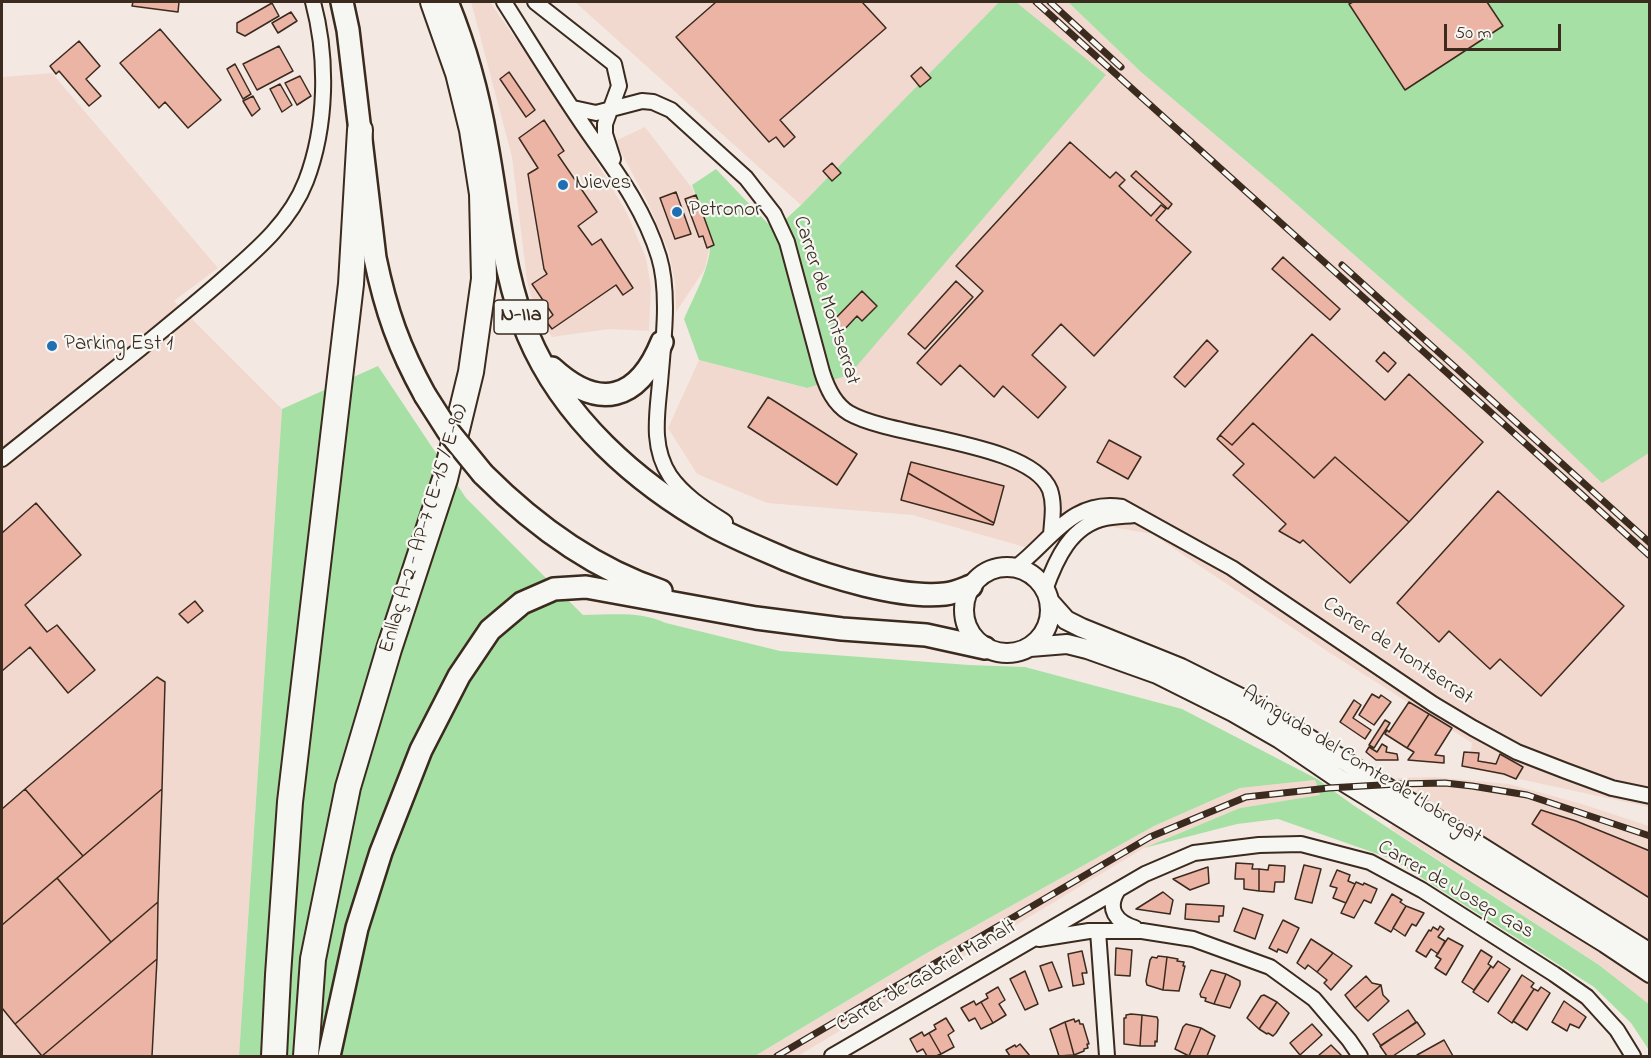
<!DOCTYPE html>
<html>
<head>
<meta charset="utf-8">
<style>
  body { margin:0 }
  #map { position:relative; width:1651px; height:1058px; overflow:hidden; background:#f4e9e2; font-family:"Indie Flower",sans-serif }
  canvas { display:block }
  .frame { position:absolute; inset:0; border:3px solid #3b2a1e; pointer-events:none }
  .scale { position:absolute; left:1444px; top:24px; width:117px; height:27px; box-sizing:border-box; border:3px solid #3b2a1e; border-top:0; padding-left:8px; font-size:18px; line-height:21px; white-space:nowrap; color:#3b2a1e; -webkit-text-stroke:4px #f6f6f2; paint-order:stroke }
</style>
</head>
<body>
<div id="map">
<canvas width="1651" height="1058"></canvas>
<div class="frame"></div>
<div class="scale">50 m</div>
</div>
<script>
const ctx = document.querySelector('canvas').getContext('2d');
ctx.lineJoin = 'round';
function fillPath(path, color) { ctx.fillStyle = color; ctx.fill(path, 'evenodd'); }
function trace(path, color, width, dash) { ctx.strokeStyle = color; ctx.lineWidth = width; ctx.lineCap = dash ? 'butt' : 'round'; ctx.setLineDash(dash || []); ctx.stroke(path); }
function drawText(font, color, halo, rows, align = 'center') {
  ctx.font = font + ' "Indie Flower",sans-serif'; ctx.lineWidth = 4.5; ctx.setLineDash([]); ctx.textBaseline = 'middle'; ctx.strokeStyle = halo; ctx.fillStyle = color; for (const [text, x, y, turn = 0] of rows) {
    ctx.save(); ctx.translate(x, y); ctx.rotate((+turn || 0) * Math.PI / 180); ctx.textAlign = isNaN(turn) ? turn : align; if (halo) ctx.strokeText(text, 0, 0); ctx.fillText(text, 0, 0); ctx.restore();
  }
}
const built = new Path2D(`
  M471 2H490L571 119 627 213 646 258 651 287 649 331 609 329 552 337 536 314 527 281 512 157Z
  M575 2H999L801 205Z
  M1016 2H1068L1141 72 1278 188 1465 352 1602 482 1649 453V807L1468 768 1472 743 1330 653 1152 534 1082 522 1028 548 912 515 767 503 697 474 668 428 699 360 806 388 1106 76Z
  M52 73 218 268 174 301 282 409 239 1056H2V77Z
  M645 127 692 188 706 223 710 245 705 269 676 312 675 283 669 252 647 201 615 141Z
  M1435 777 1509 784 1579 803 1649 826V1005L1599 965 1390 828 1418 788 1401 789 1397 778Z
  M1315 780 1321 795 1240 808 1144 848 798 1056H755L925 954 1154 826 1240 788Z`);
const green = new Path2D(`
  M999 2H1016L1106 75 849 375 807 388 699 360 684 319C693 298 711 266 710 244 709 224 699 204 692 185L716 169 774 230 801 205Z
  M1068 2H1649V453L1602 483 1465 352 1278 188 1141 72Z
  M378 366 466 498 583 615C612 615 639 611 666 623L780 651 969 665 1025 667 1182 709 1317 779 1353 805 1599 965 1650 1005 1649 1050 1631 1023 1594 987 1392 859 1278 819 1237 824 1144 848 1240 808 1320 795 1315 780 1240 788 1154 826 925 954 755 1056H239L282 409Z`);
const building = new Path2D(`
  M133 2H179L178 12 132 6Z
  M716 2H862L886 28 780 120 795 137 784 147 776 137 769 142 676 37Z
  M1353 2H1487L1503 26 1405 90 1349 4Z
  M272 3 279 16 245 36 237 32V23Z
  M291 12 297 21 278 33 272 23Z
  M160 29 221 100 188 128 165 102 159 108 120 63Z
  M79 41 100 66 86 79 101 96 89 106 59 71 56 74 50 66Z
  M279 46 293 71 257 90 243 64Z
  M235 64 251 94 243 99 227 69Z
  M921 67 931 78 920 87 911 76Z
  M509 72 535 110 526 117 500 79Z
  M300 76 311 96 297 105 285 83Z
  M280 84 292 105 282 112 270 89Z
  M253 96 260 109 252 116 243 101Z
  M544 120 564 151 558 155 597 212 578 226 592 245 601 239 633 288 623 295 616 285 552 329 546 321 553 315 532 284 547 274 544 269 528 174 538 168 519 138Z
  M1070 142 1110 178 1116 172 1125 180 1119 186 1151 216 1161 205 1166 209 1156 220 1191 252 1094 356 1061 324 1032 355 1066 387 1038 418 1003 386 994 397 960 365 941 385 917 363 983 291 956 266Z
  M832 163 841 173 832 181 823 171Z
  M1136 171 1172 204 1168 209 1131 176Z
  M676 192 691 234 675 239 660 198Z
  M696 195 714 245 707 248 703 236 699 237 685 199Z
  M1283 257 1340 309 1330 320 1272 269Z
  M956 281 973 297 925 349 908 334Z
  M862 291 877 306 862 321 857 316 843 331 833 321Z
  M1312 334 1385 400 1409 374 1483 442 1409 522 1335 457 1314 478 1253 423 1232 445 1220 435Z
  M1207 340 1218 351 1185 387 1174 377Z
  M1384 352 1396 363 1388 372 1376 361Z
  M768 397 857 454 837 485 748 427Z
  M1253 423 1314 478 1335 457 1409 522 1350 583 1303 540 1300 543 1279 531 1286 524 1233 475 1244 464 1217 439 1220 435 1232 445Z
  M1109 440 1141 457 1128 479 1097 462Z
  M911 462 1004 486 994 523 908 473Z
  M908 473 994 523 993 525 901 500Z
  M1498 491 1624 606 1541 696 1500 659 1490 669 1449 631 1439 642 1397 603Z
  M36 503 81 555 25 605 47 632 57 625 95 670 68 693 30 647 2 671V533Z
  M195 601 203 611 188 623 179 614Z
  M157 677 165 682 162 789 83 856 25 789Z
  M1372 694 1379 698 1381 695 1391 702 1374 725 1359 715Z
  M1354 700 1361 705 1353 718 1371 730 1365 739 1340 722Z
  M1409 702 1429 714 1407 748 1385 734 1387 730 1389 732Z
  M1429 714 1452 728 1435 755 1444 756V763L1408 760 1414 752 1407 748Z
  M1385 720 1390 723 1374 748 1369 745Z
  M1382 744 1387 747 1386 752 1397 754 1398 760H1376L1366 752 1369 747 1377 752Z
  M1464 752 1479 753 1478 761 1496 764 1500 754 1523 767 1516 779 1504 774 1462 766Z
  M25 789 83 856 2 925V809Z
  M162 789 158 902 111 942 57 878Z
  M1541 810 1576 821 1650 851V894L1648 897 1532 824Z
  M1236 863 1253 864 1252 869H1259V891L1244 889V879H1235Z
  M1269 865 1285 866 1284 882H1275L1274 892 1259 891V869L1268 870Z
  M1304 865 1321 869 1312 903 1295 899Z
  M1208 867 1209 883 1190 890 1173 879Z
  M1337 870 1350 875 1348 881 1355 884 1346 903 1333 898 1337 888 1330 886Z
  M57 878 111 942 15 1024 2 1008V925Z
  M1356 882 1363 885 1364 883 1377 889 1371 903 1364 900 1354 918 1341 913Z
  M1163 892 1173 900 1170 914 1136 909Z
  M1392 894 1402 900 1400 902 1406 906 1391 932 1375 923Z
  M158 902 157 959 42 1056 15 1024Z
  M1186 904 1224 906 1223 916H1219V922L1185 919Z
  M1406 906 1424 913 1416 926 1412 924 1405 936 1393 928Z
  M1243 908 1263 915 1255 939 1234 931Z
  M1283 920 1299 928 1287 953 1278 949 1277 952 1269 948Z
  M1440 926 1444 929 1438 937 1445 941 1438 954 1431 949 1426 957 1416 951 1429 930 1431 931 1433 927 1438 930Z
  M1448 938 1463 946 1446 975 1435 968 1441 959 1436 956Z
  M1311 939 1333 953 1317 972 1308 965 1305 969 1297 963Z
  M1116 948 1132 950 1130 976 1115 975Z
  M1481 950 1492 957 1488 964 1491 966 1474 990 1462 982Z
  M1082 951 1087 973H1082L1084 984 1073 986 1068 954Z
  M1333 953 1352 966 1331 990 1324 983 1327 980 1317 972Z
  M1158 956 1167 957 1163 990 1147 985 1146 981 1150 960 1152 957 1157 958Z
  M1167 957 1178 959 1177 961 1184 962 1183 966H1185L1179 991 1163 990Z
  M157 959 152 1056H42Z
  M1498 961 1510 969 1488 1002 1473 992 1491 966 1493 968Z
  M1052 962 1062 987 1049 991 1040 966Z
  M1211 970 1226 974 1214 1004 1205 1001 1206 998 1201 997 1200 994Z
  M1025 971 1038 1004 1025 1010 1010 979Z
  M1226 974 1240 981V985L1230 1008 1214 1004Z
  M1522 975 1534 983 1531 987 1534 989 1512 1023 1498 1013Z
  M1366 976 1372 983 1381 985 1355 1008 1345 995Z
  M1381 985 1383 995 1389 1001 1368 1021 1355 1008Z
  M998 987 1005 1000 999 1004 1006 1015 993 1023 981 1002 988 998 986 994Z
  M1541 987 1550 993 1527 1030 1513 1021 1534 989 1538 991Z
  M1264 995 1277 1002 1259 1029 1247 1018 1261 996Z
  M974 1001 976 1005 981 1002 993 1023 981 1029 975 1018 969 1021 961 1008Z
  M1564 1001 1586 1017 1579 1028 1570 1024 1567 1031 1552 1022Z
  M1277 1002 1289 1013 1276 1033 1273 1036 1268 1033 1267 1034 1259 1029Z
  M1408 1010 1416 1022 1381 1046 1373 1034Z
  M1131 1014 1142 1015 1140 1046 1124 1044V1018H1126V1015Z
  M1142 1015 1157 1017 1158 1020 1157 1042 1155 1041V1046H1140Z
  M946 1018 954 1031 948 1035 954 1047 941 1054 929 1033 936 1029 934 1025Z
  M1074 1019 1075 1022 1079 1020 1080 1024H1083L1089 1044H1087L1088 1048 1084 1049V1051L1074 1055 1065 1022Z
  M1065 1022 1074 1055 1059 1056 1050 1029Z
  M1417 1022 1425 1034 1423 1036 1393 1056H1387L1380 1046Z
  M1186 1024 1201 1028 1189 1056 1175 1049 1183 1027Z
  M1312 1024 1322 1035 1300 1055 1290 1043Z
  M1201 1028 1215 1036 1207 1056H1189Z
  M922 1032 924 1036 929 1033 941 1054 936 1056H927L923 1049 917 1052 910 1039Z
  M1444 1040 1453 1056H1418L1417 1055Z
  M1020 1044 1030 1056H1010L1006 1050 1015 1045 1016 1047Z
  M1331 1045 1342 1056H1318Z`);
const minor = new Path2D(`
  M504 2C534 49 563 97 595 142 621 178 646 214 659 257 670 293 663 345 660 383 657 415 651 447 670 476 684 496 705 509 725 522
  M535 2 614 64 619 86 605 124V134L613 159
  M573 108 596 113 642 101 653 102 671 110 746 178 774 214 787 242 822 372C827 388 834 404 849 413 892 438 1031 442 1050 490 1055 505 1052 520 1051 535
  M2 459C48 422 94 385 141 348 170 324 200 300 228 275 259 248 291 220 306 181 327 126 328 58 313 2
  M1015 568C1051 541 1071 499 1122 507L1232 568 1433 704 1473 728 1517 752 1566 771 1612 788 1650 796
  M1045 590C1056 559 1071 525 1106 518 1115 516 1125 516 1134 515
  M1118 890C1106 909 1116 922 1135 928
  M1098 931 1107 1056
  M1039 939 1089 931H1142L1193 939 1270 967 1314 999 1349 1040 1360 1056
  M832 1056 1145 874 1194 853 1259 845 1301 844 1370 862 1422 890 1554 974 1587 997 1617 1030 1633 1056`);
const secondary = new Path2D(`
  M964 610a43 43 0 1 1 86 0a43 43 0 1 1-86 0Z
  M1050 602 1066 620 1082 628 1181 668 1257 706 1650 953
  M1030 647 1067 644 1087 649 1157 674 1233 712 1280 739 1336 777 1605 943 1650 973`);
const trunk = new Path2D(`
  M342 2 348 30 375 258C386 311 399 348 425 395
  M447 2C465 46 478 93 486 140 494 183 499 227 508 270 513 292 519 314 528 335 563 418 636 483 713 526 737 539 762 549 787 560 829 577 901 599 945 594 955 593 963 589 971 586
  M552 368C599 411 638 401 662 342
  M483 474C534 525 592 568 661 591
  M329 1056 357 928 381 852 421 750 459 676 490 630 522 603 554 589 586 587 756 618 842 629 926 635 985 648`);
const motorway = new Path2D(`
  M274 1056 278 975 290 802 351 284 360 130
  M306 1056 313 959 348 787 389 649 445 479 471 372 484 279 482 194 472 130 458 73 433 2`);
const rail = new Path2D(`
  M1036 2 1650 556
  M1050 2 1121 67
  M1342 265 1650 543
  M777 1056 1150 837 1246 797 1329 788 1397 784 1445 783 1472 786 1527 795 1650 836`);
const trunkBridge = new Path2D(`
  M425 395 448 431 483 474`);
const markers = [
  [563,185,6,"#1f6fb2"],
  [677,212,6,"#1f6fb2"],
  [52,346,6,"#1f6fb2"]
];
const shields = [
  [521,317,54]
];
const shieldNames = [
  ["N-IIa",521,317]
];
const poiNames = [
  ["Nieves",575,185],
  ["Petronor",689,212],
  ["Parking Est 1",64,346]
];
const streetNames = [
  ["Carrer de Montserrat",825,301,72],
  ["Enllaç A-2 - AP-7 (E-15 / E-90)",425,529,-73],
  ["Carrer de Montserrat",1397,652,34],
  ["Avinguda del Comte de Llobregat",1361,766,32],
  ["Carrer de Josep Gas",1455,891,30],
  ["Carrer de Gabriel Manalt",927,977,-30]
];
fillPath(built, '#f2d9cf');
fillPath(green, '#a6e0a5');
fillPath(building, '#ecb4a4');
trace(building, '#3b2a1e', 1.5);
trace(minor, '#3b2a1e', 18);
trace(secondary, '#3b2a1e', 22);
trace(trunk, '#3b2a1e', 26);
trace(motorway, '#3b2a1e', 28);
trace(minor, '#f6f6f2', 14);
trace(secondary, '#f6f6f2', 18);
trace(trunk, '#f6f6f2', 21);
trace(motorway, '#f6f6f2', 24);
trace(rail, '#3b2a1e', 7);
trace(rail, '#f6f6f2', 4.5, [14]);
trace(trunkBridge, '#3b2a1e', 26, []);
trace(trunkBridge, '#f6f6f2', 21);
for (const [x, y, r, color] of markers) { const dot = new Path2D(); dot.arc(x, y, r, 0, 2 * Math.PI); ctx.fillStyle = color; ctx.fill(dot); trace(dot, '#f6f6f2', 2); }
for (const [x, y, w] of shields) { const box = new Path2D(); box.roundRect(x - w / 2, y - 17, w, 34, 4.5); ctx.fillStyle = '#f6f6f2'; ctx.fill(box); trace(box, '#3b2a1e', 1.5); }
drawText('bold 20px', '#3b2a1e', null, shieldNames);
drawText('21px', '#3b2a1e', '#f6f6f2', poiNames, 'left');
drawText('21px', '#3b2a1e', '#f6f6f2', streetNames);
</script>
</body>
</html>
